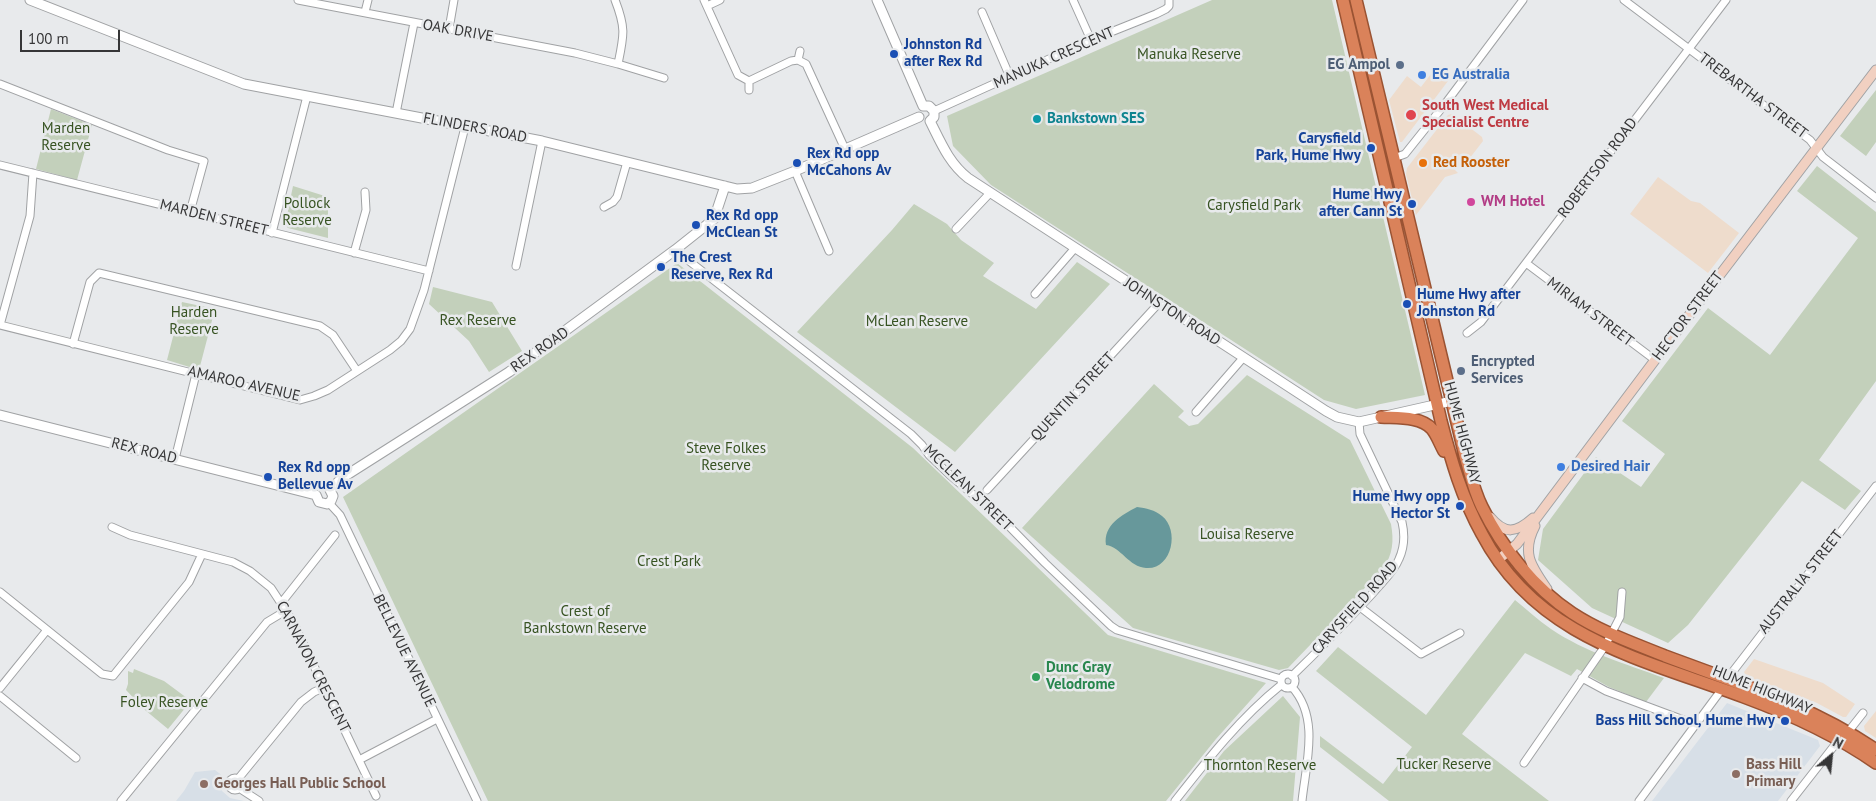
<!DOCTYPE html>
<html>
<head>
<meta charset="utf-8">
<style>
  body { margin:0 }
  #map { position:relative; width:1876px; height:801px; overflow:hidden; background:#e8eaec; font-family:"PT Sans",sans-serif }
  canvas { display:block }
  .north { position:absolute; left:1806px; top:731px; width:50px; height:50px; -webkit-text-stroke:4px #e8eaec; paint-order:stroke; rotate:28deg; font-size:14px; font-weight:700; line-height:20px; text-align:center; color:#363637 }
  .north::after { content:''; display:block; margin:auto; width:18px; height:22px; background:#363637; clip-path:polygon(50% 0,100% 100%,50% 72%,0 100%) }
  .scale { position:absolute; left:20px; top:30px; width:100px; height:22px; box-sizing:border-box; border:2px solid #363637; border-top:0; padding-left:6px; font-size:15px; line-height:18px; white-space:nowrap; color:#363637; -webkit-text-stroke:4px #e8eaec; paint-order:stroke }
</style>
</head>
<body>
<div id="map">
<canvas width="1876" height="801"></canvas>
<div class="north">N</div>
<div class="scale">100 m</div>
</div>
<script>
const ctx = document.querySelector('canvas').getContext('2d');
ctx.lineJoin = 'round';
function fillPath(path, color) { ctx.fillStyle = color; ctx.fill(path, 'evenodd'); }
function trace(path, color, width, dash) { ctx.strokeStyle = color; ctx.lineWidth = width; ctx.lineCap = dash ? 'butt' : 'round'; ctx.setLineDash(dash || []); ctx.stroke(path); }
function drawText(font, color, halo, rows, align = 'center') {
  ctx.font = font + ' "PT Sans",sans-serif'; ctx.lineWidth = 5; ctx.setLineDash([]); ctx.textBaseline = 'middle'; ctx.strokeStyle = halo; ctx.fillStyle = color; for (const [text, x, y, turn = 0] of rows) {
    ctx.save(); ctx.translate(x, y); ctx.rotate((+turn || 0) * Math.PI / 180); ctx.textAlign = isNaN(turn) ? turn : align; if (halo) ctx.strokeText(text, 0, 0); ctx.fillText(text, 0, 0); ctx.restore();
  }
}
const commercial = new Path2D(`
  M1434 70 1448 81 1402 142H1400L1389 100 1407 76 1421 87Z
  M1452 114 1482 137 1483 141 1466 163 1454 169 1458 173 1445 177 1416 215 1406 174 1407 168 1448 115Z
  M1658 177 1691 201 1700 203 1739 233 1708 273 1630 214Z
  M1754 659 1823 683 1855 704 1846 717H1843L1817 703 1746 676 1744 672Z
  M1876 711V738L1865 731 1864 726Z`);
const built = new Path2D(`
  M1727 703 1818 740 1820 746 1778 801H1652Z
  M215 770 224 777 221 782 222 791 230 798 244 801H176L184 791 195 772Z`);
const green = new Path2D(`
  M1212 0H1332L1425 395 1356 409 1324 400 991 185 953 146 947 116Z
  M1876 90V142L1866 156 1840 136Z
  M51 109 92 125 77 180 36 169Z
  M1817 166 1876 212V381L1819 460 1861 491 1845 510 1802 481 1688 625 1668 643 1592 608 1538 560 1543 529 1596 457 1641 487 1665 454 1622 421 1708 308 1770 355 1858 238 1797 191Z
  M293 186 328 197V238L288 228 285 225Z
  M914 204 947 224 961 240 994 263 983 276 1036 309 1077 262 1110 284 955 452 797 332 892 230Z
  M677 263 913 448 1108 635 1266 683 1216 739 1166 801H488L343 497Z
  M433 287 492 302 522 351 489 372 469 341 429 304Z
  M182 302 215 309 199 370 167 360Z
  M1247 375 1350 440 1391 524C1394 541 1393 554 1383 569L1288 668 1279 670 1133 628 1022 528 1154 384 1184 411 1178 417 1189 426 1198 424Z
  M1515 600C1526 609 1538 620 1551 629 1585 652 1626 664 1664 678L1646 702 1609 687 1577 669 1571 676 1525 653 1462 734 1549 801H1389L1320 747V736L1383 784 1412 747 1316 671 1338 647 1426 715Z
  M134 669 164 681 191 701 168 729 145 710 126 690 128 684V671L133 673Z
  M1283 696 1300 717 1293 801H1185L1224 751Z`);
const water = new Path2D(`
  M1137 507C1146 508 1155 510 1162 516 1180 530 1172 570 1146 568 1129 567 1121 547 1106 545 1103 525 1122 515 1137 507Z`);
const minor = new Path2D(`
  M298 0 575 53 618 64 664 78
  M615 0C626 28 624 35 618 64
  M704 0 738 75 749 81 791 61 798 60 806 64 845 149
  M1073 0 1091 40
  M1624 0 1810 140 1823 157 1876 198
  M707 6 720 0
  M365 12 368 0
  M982 12 1010 77
  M449 29 454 0
  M798 60 800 51
  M749 81V90
  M0 84 168 150 204 161 190 212
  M934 111 1091 40 1156 14 1166 9 1169 6V0
  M396 113 414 23
  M1394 158 1405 154 1445 104 1523 0
  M0 165 429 271
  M795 171 829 251
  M604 207 613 202 617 197 627 162
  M956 229 990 193
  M272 233 307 96
  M675 250 911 434 922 445 929 455 950 475 1003 520 1045 563 1111 626 1117 630 1281 679
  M354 253 366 210 365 192
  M1526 263 1655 360
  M516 266 542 141
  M1035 294 1075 248
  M0 325 300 400 314 396 328 390 390 350 401 341 410 329 424 290 465 127
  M0 325 30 216 33 173
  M1467 333 1481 322 1726 0
  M73 344 90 282 99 273 320 326 333 335 357 371
  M1196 412 1243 358
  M175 459 196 374
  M987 490 1159 303
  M329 503 340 515 477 801
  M112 527 130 535 233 562 250 571 271 588 292 620 376 796
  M0 592 102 674 113 676 189 582 202 554
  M282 602 335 535
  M1360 607 1421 654 1460 633
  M1281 681a7 7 0 1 1 14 0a7 7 0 1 1-14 0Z
  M1292 676C1320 649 1347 621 1373 593 1382 582 1394 572 1399 559 1405 546 1405 535 1402 522L1360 434 1359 422
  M1582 678 1606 691 1697 725
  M1727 679 1876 486
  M1292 687C1320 718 1306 763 1302 801
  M0 688 47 630
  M0 696 76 758
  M359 760 437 719
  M1524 763 1605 646 1620 617 1622 592
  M229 784a6 6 0 1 1 12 0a6 6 0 1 1-12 0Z
  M238 779 301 702 314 692 325 687
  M239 788 259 801
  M121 801 267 622 287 610
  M1175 801C1208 759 1240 718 1281 685
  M1639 801 1722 689
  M1791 801 1834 746 1848 732 1863 713`);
const tertiary = new Path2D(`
  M30 0 244 84 542 141 737 189 752 188 795 171 919 117
  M877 0 923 106
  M923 106H929L934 111V117L930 121
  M930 121C941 143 949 163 968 178L1326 411 1337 417 1359 422 1452 401
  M0 415 316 495
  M330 490 342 478 509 372 675 250 714 219 725 186
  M316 495 319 502 327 504 331 501 333 496 330 490`);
const secondary = new Path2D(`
  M1490 517C1505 535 1516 533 1533 518
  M1535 526C1521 553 1531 566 1547 589
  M1498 560 1517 544 1655 360 1876 70`);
const trunk = new Path2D(`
  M1343 0 1441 421C1451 460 1462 498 1482 534 1537 639 1643 659 1744 697 1790 714 1836 735 1876 763
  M1356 0 1465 456C1470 473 1474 491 1482 507 1502 548 1534 588 1572 613 1601 632 1633 643 1665 656 1737 683 1812 706 1876 750
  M1381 417C1397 418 1421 416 1432 429 1437 435 1440 444 1444 451`);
const markers = [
  [894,54,5,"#1a4fb4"],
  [1400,65,5,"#5c6f8a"],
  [1422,75,5,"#3f7fe0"],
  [1411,115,6,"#e0444e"],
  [1037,119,5,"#0f9aa8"],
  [1371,148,5,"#1a4fb4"],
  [797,163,5,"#1a4fb4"],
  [1423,163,5,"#e8710a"],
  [1471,202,5,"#d1479c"],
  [1412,204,5,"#1a4fb4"],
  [696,225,5,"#1a4fb4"],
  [661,267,5,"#1a4fb4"],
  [1407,304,5,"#1a4fb4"],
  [1461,371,5,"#5c6f8a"],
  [1561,467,5,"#3f7fe0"],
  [268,477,5,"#1a4fb4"],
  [1460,506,5,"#1a4fb4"],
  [1036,677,5,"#2e9e5b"],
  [1785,721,5,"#1a4fb4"],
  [1736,774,5,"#8d6e63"],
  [204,784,5,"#8d6e63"]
];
const streetNames = [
  ["OAK DRIVE",458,31,10],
  ["MANUKA CRESCENT",1054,58,-24],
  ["TREBARTHA STREET",1753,96,37],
  ["FLINDERS ROAD",475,128,11],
  ["ROBERTSON ROAD",1598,168,-53],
  ["MARDEN STREET",214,218,14],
  ["JOHNSTON ROAD",1172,312,33],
  ["MIRIAM STREET",1590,312,37],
  ["HECTOR STREET",1688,316,-53],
  ["REX ROAD",540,350,-35],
  ["AMAROO AVENUE",244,384,13],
  ["QUENTIN STREET",1073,397,-47],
  ["HUME HIGHWAY",1462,433,75],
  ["REX ROAD",144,451,14],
  ["MCCLEAN STREET",968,488,44],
  ["AUSTRALIA STREET",1801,582,-52],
  ["CARYSFIELD ROAD",1355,608,-48],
  ["BELLEVUE AVENUE",404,651,64],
  ["CARNAVON CRESCENT",313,667,63],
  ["HUME HIGHWAY",1762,690,22]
];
const transitNames = [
  ["Johnston Rd",904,45],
  ["after Rex Rd",904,62],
  ["Carysfield",1361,139,"right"],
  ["Park, Hume Hwy",1361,156,"right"],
  ["Rex Rd opp",807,154],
  ["McCahons Av",807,171],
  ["Hume Hwy",1402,195,"right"],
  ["after Cann St",1402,212,"right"],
  ["Rex Rd opp",706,216],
  ["McClean St",706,233],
  ["The Crest",671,258],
  ["Reserve, Rex Rd",671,275],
  ["Hume Hwy after",1417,295],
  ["Johnston Rd",1417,312],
  ["Rex Rd opp",278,468],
  ["Bellevue Av",278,485],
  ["Hume Hwy opp",1450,497,"right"],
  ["Hector St",1450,514,"right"],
  ["Bass Hill School, Hume Hwy",1775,721,"right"]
];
const parkNames = [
  ["Manuka Reserve",1189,55],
  ["Marden",66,129],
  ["Reserve",66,146],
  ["Pollock",307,204],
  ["Reserve",307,221],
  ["Carysfield Park",1254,206],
  ["Harden",194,313],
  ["Reserve",194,330],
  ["Rex Reserve",478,321],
  ["McLean Reserve",917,322],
  ["Steve Folkes",726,449],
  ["Reserve",726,466],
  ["Louisa Reserve",1247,535],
  ["Crest Park",669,562],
  ["Crest of",585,612],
  ["Bankstown Reserve",585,629],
  ["Foley Reserve",164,703],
  ["Tucker Reserve",1444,765],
  ["Thornton Reserve",1260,766]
];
const serviceNames = [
  ["EG Ampol",1390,65],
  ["Encrypted",1471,362,"left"],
  ["Services",1471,379,"left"]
];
const shopNames = [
  ["EG Australia",1432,75],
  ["Desired Hair",1571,467]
];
const healthNames = [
  ["South West Medical",1422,106],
  ["Specialist Centre",1422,123]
];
const cultureNames = [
  ["Bankstown SES",1047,119]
];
const foodNames = [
  ["Red Rooster",1433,163]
];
const hotelNames = [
  ["WM Hotel",1481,202]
];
const leisureNames = [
  ["Dunc Gray",1046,668],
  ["Velodrome",1046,685]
];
const educationNames = [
  ["Bass Hill",1746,765],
  ["Primary",1746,782],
  ["Georges Hall Public School",214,784]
];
fillPath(commercial, '#eedccc');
fillPath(built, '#d7dfe7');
fillPath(green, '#c3d0bb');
fillPath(water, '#67989b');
trace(minor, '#a0a2a4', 9);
trace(tertiary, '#a0a2a4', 11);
trace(secondary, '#a0a2a4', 11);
trace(trunk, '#9a5333', 14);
trace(minor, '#fff', 7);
trace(tertiary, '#fff', 9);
trace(secondary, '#f1d0c1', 9);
trace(trunk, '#da825a', 11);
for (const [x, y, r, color] of markers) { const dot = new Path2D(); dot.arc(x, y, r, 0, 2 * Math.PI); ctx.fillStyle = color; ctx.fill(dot); trace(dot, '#e8eaec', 2); }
drawText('15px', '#363637', '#e8eaec', streetNames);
drawText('bold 15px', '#164399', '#e8eaec', transitNames, 'left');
drawText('15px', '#375322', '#e8eaec', parkNames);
drawText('bold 15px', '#4e5e75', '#e8eaec', serviceNames, 'right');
drawText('bold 15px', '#366cbe', '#e8eaec', shopNames, 'left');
drawText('bold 15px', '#be3a42', '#e8eaec', healthNames, 'left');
drawText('bold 15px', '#0d838f', '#e8eaec', cultureNames, 'left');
drawText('bold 15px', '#c56008', '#e8eaec', foodNames, 'left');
drawText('bold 15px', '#b23c85', '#e8eaec', hotelNames, 'left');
drawText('bold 15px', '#27864d', '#e8eaec', leisureNames, 'left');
drawText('bold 15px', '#785e54', '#e8eaec', educationNames, 'left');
</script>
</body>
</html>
